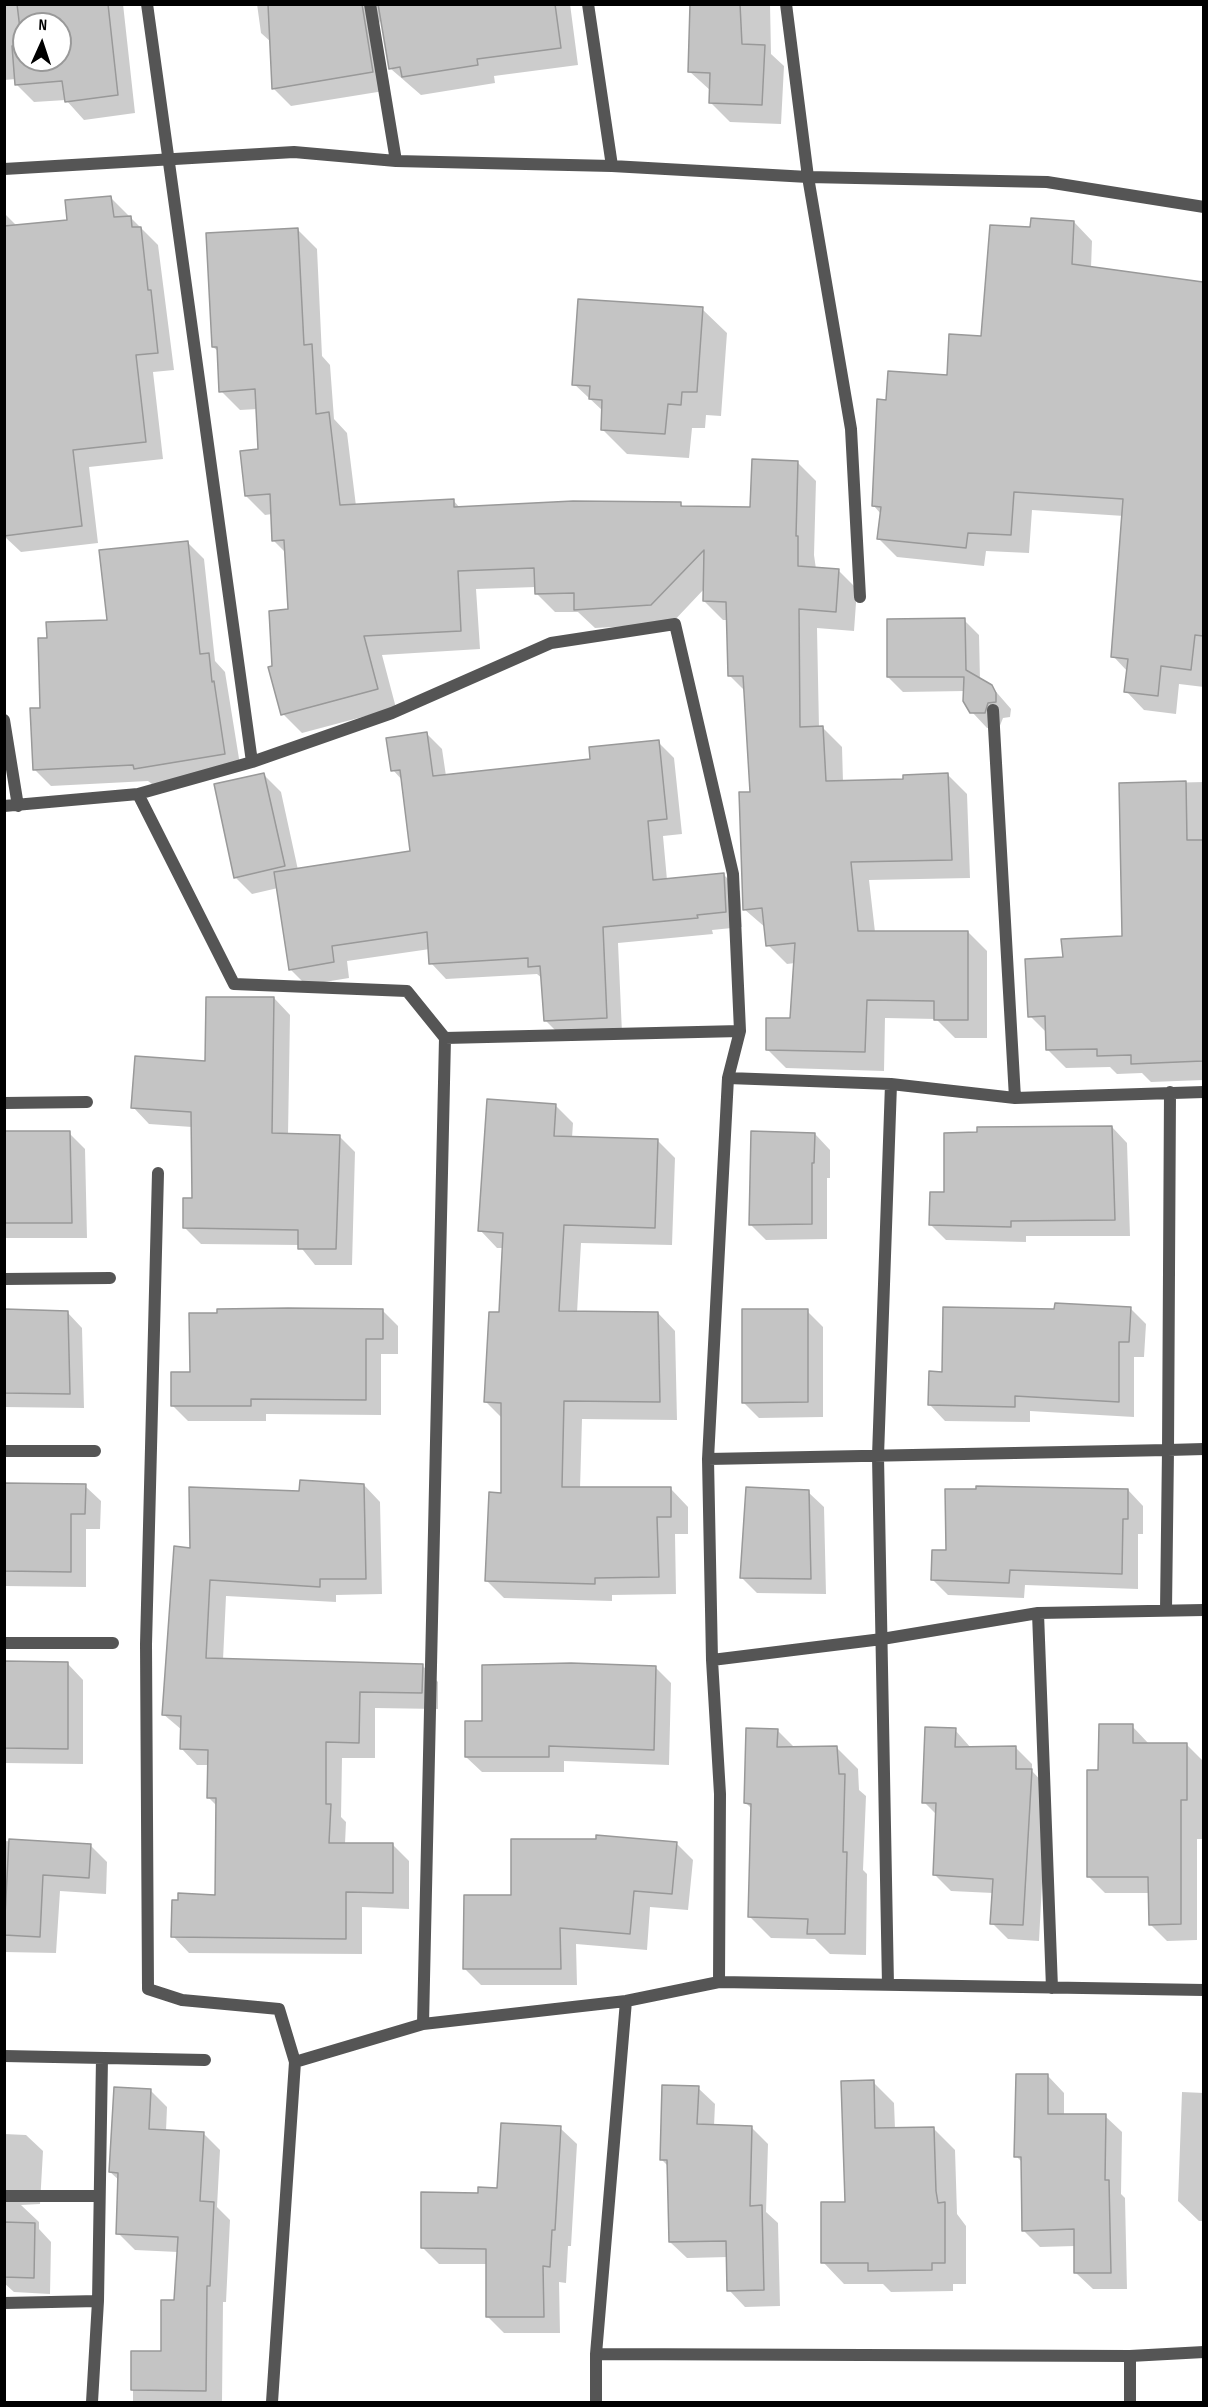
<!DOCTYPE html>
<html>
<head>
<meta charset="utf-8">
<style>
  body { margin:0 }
  #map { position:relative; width:1208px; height:2407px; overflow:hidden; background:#fff; font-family:"Sofia Sans Condensed",sans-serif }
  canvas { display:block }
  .frame { position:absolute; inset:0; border:6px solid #000; pointer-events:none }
  .north { position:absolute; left:12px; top:12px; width:60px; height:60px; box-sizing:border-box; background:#fff; border:2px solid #999; border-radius:50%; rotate:3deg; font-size:16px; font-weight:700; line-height:24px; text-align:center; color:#000 }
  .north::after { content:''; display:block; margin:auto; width:21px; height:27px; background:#000; clip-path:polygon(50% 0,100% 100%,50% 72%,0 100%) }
</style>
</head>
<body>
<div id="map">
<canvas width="1208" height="2407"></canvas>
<div class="frame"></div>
<div class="north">N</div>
</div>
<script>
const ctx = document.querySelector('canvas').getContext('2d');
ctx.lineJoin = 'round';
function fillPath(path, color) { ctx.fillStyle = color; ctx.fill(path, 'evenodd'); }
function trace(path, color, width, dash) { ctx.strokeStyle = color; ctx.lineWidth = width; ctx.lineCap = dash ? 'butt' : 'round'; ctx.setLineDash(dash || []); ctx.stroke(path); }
const shadow = new Path2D(`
  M4 4H123L135 113 84 120 66 100 34 102 16 84V79L4 80ZM24 24H60V60H24Z
  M257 4H570L578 65 494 76 495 83 421 95 391 69 382 16 379 24 390 90 291 106 273 88 271 42 261 33Z
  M691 4H770L771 54 784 66 781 124 730 122 711 103V91L689 71Z
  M110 197 158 245 174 370 153 372 163 459 89 467 98 543 21 552 4 536V213L17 226 69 221Z
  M1074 222 1092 241 1091 268 1108 269 1113 273 1204 284V687L1179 684 1176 714 1144 710 1126 691 1128 672 1113 656 1124 516 1032 510 1029 553 986 551 984 566 897 557 879 539 881 514 874 506 887 401 948 376 982 338 1032 228Z
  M298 230 317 249 322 356 330 365 334 419 347 433 356 506 453 500 460 508 680 504 684 507 752 508 797 462 816 481 814 555 816 569 838 570 857 589 854 631 817 628 819 728H823L842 747 843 782 905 781 948 775 967 794 970 878 869 880 875 932H968L987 951V1038H955L936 1019 885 1018 884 1071 786 1068 767 1049 791 1020 795 963 787 964 768 945 766 928 744 909 752 793 745 691 729 675 728 620H723L704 601 705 588 671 624 595 628 578 612H555L536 593V587L476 589 480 649 382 655 396 708 302 733 283 714 274 667 289 611 286 553 273 540 272 514 265 515 246 496 260 450 258 409 240 410 221 391 219 352 213 347Z
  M702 309 727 333 721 416 706 415 705 428H692L689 458 627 454 602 429 603 411 574 384Z
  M188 543 204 559 215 661 225 672 241 771 152 784 148 781 51 786 34 769 49 639 109 621Z
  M964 620 979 635 980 680 991 686 1011 709 1010 717 1003 718 999 728H987L972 712 965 691 903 692 888 677Z
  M426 733 442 749 446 776 592 761 658 742 674 758 682 834 663 836 667 880 724 875 740 891 742 927 712 930 713 934 618 943 622 1033 561 1036 545 1020 543 979 537 974 446 979 431 963 430 949 347 961 349 978 306 985 290 969 278 888 252 894 235 877 264 775 281 792 298 870 412 852 403 781 393 770Z
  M1204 782V1080L1151 1082 1142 1073 1117 1074 1110 1067 1066 1068 1047 1049V1033L1030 1016 1064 959 1124 937 1121 784Z
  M274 998 290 1015 288 1135 339 1136 355 1152 352 1265H315L299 1245 201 1244 185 1228 194 1200 192 1127 149 1124 133 1107 207 1063Z
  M555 1105 573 1123 572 1138 657 1140 675 1158 672 1245 581 1243 577 1313H658L675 1331 677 1420 582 1419 580 1489H671L688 1507V1534H675L676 1594 612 1595V1601L504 1598 486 1580 503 1494V1419L486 1402 500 1314 504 1248H497L480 1230Z
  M1112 1127 1127 1143 1130 1236H1026V1242L946 1240 930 1224 946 1194Z
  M69 1133 85 1149 87 1238H4V1138Z
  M815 1134 830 1150V1178H827V1239L766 1240 751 1225Z
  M1130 1308 1146 1324 1144 1357H1134V1417L1030 1411V1422L945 1421 930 1405 944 1373 1056 1311Z
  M4 1310 67 1312 82 1328 84 1408 4 1407Z
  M382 1310 398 1326V1354H381V1415L266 1414V1421H188L172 1405 192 1374Z
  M807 1311 823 1327V1417L759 1418 743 1402Z
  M4 1485 85 1486 101 1501 100 1529H86V1587L4 1586Z
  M364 1485 380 1502 382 1594 336 1595V1602L226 1596 223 1660 422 1665 438 1682V1709L375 1708V1758H342L341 1817 346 1822 345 1844 393 1845 409 1861V1909L362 1907V1954L189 1953 173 1936 217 1896 218 1807 208 1797 209 1765H197L181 1748 182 1730 163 1714 192 1549 300 1492Z
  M1128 1490 1143 1506V1534H1138V1589L1025 1585 1024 1598 948 1595 933 1580 948 1551Z
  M808 1492 824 1507 826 1594 757 1593 742 1578Z
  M4 1663 68 1664 83 1680V1764L4 1763Z
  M655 1667 671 1683 669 1765 564 1761V1772H482L466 1757 484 1722Z
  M1132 1726 1149 1744H1186L1203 1761 1204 1839H1197V1940L1167 1941 1150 1924V1893H1105L1088 1876 1100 1771Z
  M777 1730 795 1748H837L858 1769 859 1790 866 1796 863 1870 867 1874 866 1955 830 1954 815 1939 771 1938 750 1917 752 1809 746 1803Z
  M955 1730 971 1748H1016L1032 1764V1771L1047 1787 1039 1941 1008 1939 992 1923 993 1893 951 1891 935 1875 937 1815 924 1802Z
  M4 1841 90 1845 107 1862 106 1894 60 1891 56 1953 4 1952Z
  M676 1843 693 1860 688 1910 650 1907 647 1950 576 1944 577 1985H481L465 1969 512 1897Z
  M1048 2076 1064 2093V2115L1105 2116 1122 2132 1121 2194 1125 2198 1127 2289H1093L1076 2273 1075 2246 1040 2247 1023 2230V2163L1016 2156Z
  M873 2082 894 2103 895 2129 933 2128 955 2150 957 2214 966 2226V2284H953V2291L891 2292 883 2284H844L823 2262 846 2204Z
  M698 2088 715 2104 714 2126 751 2127 768 2144 766 2212 778 2223 780 2306 745 2307 729 2290 728 2257 687 2258 670 2242 669 2167 661 2159Z
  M150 2090 167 2107 166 2131 203 2133 220 2150 217 2207 230 2220 226 2302H223L222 2402H133V2352L162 2353 176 2301 178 2252 135 2250 118 2233 120 2181 110 2172Z
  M1182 2092 1204 2093V2221H1199L1178 2201Z
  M560 2128 577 2144 571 2246H568L566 2283 559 2282 560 2333H504L487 2316 488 2264H439L422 2247 499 2190Z
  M4 2134 26 2135 43 2151 40 2204 21 2205 39 2222V2229L51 2242 50 2294 14 2292 4 2283Z`);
const building = new Path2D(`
  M17 4H108L118 95 65 102 62 81 15 85 12 46H22ZM24 24H60V60H24Z
  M268 4H362L373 72 272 89Z
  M378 4H555L561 48 477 59 478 65 402 77 400 67 389 69Z
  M690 4H740L742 44 765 45 762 105 709 103 710 73 688 72Z
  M111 196 114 217 131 216 132 227H141L148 290H151L158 353 136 355 146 442 73 450 82 526 4 536V226L67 220 65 200Z
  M1031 218 1074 221 1072 264 1203 282V636L1195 635 1191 670 1161 666 1158 696 1124 692 1128 659 1111 657 1123 499 1014 492 1011 535 968 533 966 548 877 539 881 507 872 506 877 399 886 400 888 371 947 375 949 334 981 336 990 225 1030 227Z
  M298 228 304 345 312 344 316 414 329 412 340 505 454 499V507L573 501 681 502V506L750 507 752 459 798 461 796 536H798V566L839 569 836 612 799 609 800 727 823 726 826 781 903 779V775L948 773 952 860 851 862 858 931H968V1020H934V1001L867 1000 865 1052 766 1050V1018H790L795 943 766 946 762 908 743 910 739 792H750L743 676H728L726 602 703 601 704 550 651 605 574 610V593L535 594 534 568 458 571 461 631 364 636 378 689 281 715 268 667 272 666 269 611 288 609 284 540 272 541 270 494 245 496 240 451 258 449 255 389 219 392 217 347H212L206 233Z
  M578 299 703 307 697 392H682L681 405 668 404 665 434 601 430 602 400 589 399 590 386 572 385Z
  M188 541 200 654 209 653 212 682 214 681 225 754 134 769 133 765 33 770 30 708H40L38 638H47L46 622 107 620 99 550Z
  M965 618 966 670 992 685 996 693V702L988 703 985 713H970L963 701 964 677H887V619Z
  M427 732 433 776 590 759 589 747 659 740 667 819 648 821 653 880 724 873 726 912 697 915 698 918 603 927 607 1018 544 1021 540 966 528 967V958L429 964 427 932 332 946 334 962 289 970 274 872 410 851 400 770 391 771 386 738Z
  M264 773 285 866 234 878 214 784Z
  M1186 781 1187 840H1203V1061L1131 1064V1055L1097 1056V1049L1046 1050 1045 1016 1028 1017 1025 959 1063 957 1061 939 1122 936 1119 783Z
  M206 997H274L272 1133 340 1135 336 1249H298V1230L183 1228V1198H192L191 1112 131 1108 135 1056 205 1061Z
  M487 1099 556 1104 554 1136 658 1139 655 1228 564 1225 559 1311 658 1312 660 1402 564 1401 562 1487H671V1517H657L659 1577 595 1578V1584L485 1581 489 1492 501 1493V1403L484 1402 489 1312H499L503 1233 478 1231Z
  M1112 1126 1115 1220 1011 1221V1227L929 1225 930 1192H944V1133L977 1132V1127Z
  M4 1131H70L72 1223H4Z
  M751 1131 815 1133 814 1163H812V1224L749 1225Z
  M1055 1303 1131 1307 1129 1342H1119V1402L1015 1396V1407L928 1405 929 1371 942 1372 943 1307 1054 1309Z
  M288 1308 383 1309V1339H366V1400L251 1399V1406H171V1372H190L189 1313H217V1309Z
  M5 1309 68 1311 70 1394 5 1393Z
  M742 1309H808V1402L742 1403Z
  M300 1480 364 1484 366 1579H320V1587L210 1580 206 1658 423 1664 422 1693 360 1692 359 1743 326 1742V1804H331L329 1843H393V1893L346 1892V1939L171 1937 172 1900H178V1893L215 1895 216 1798H207L208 1750 180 1749 181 1716 162 1715 174 1546 190 1548 189 1487 299 1491Z
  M4 1483 86 1484 85 1514H71V1572L4 1571Z
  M976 1486 1128 1489V1519H1123L1122 1574 1010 1570 1009 1583 931 1580 932 1550H946L945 1489H976Z
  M746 1487 809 1490 811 1579 740 1578Z
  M4 1661 68 1662V1749L4 1748Z
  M571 1663 656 1666 654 1750 549 1746V1757H465V1721H482V1665Z
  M1099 1724H1133V1743H1187V1800H1181V1924L1149 1925 1148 1877H1087V1770H1098Z
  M925 1727 956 1728 955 1747 1016 1746V1769H1032L1023 1925 990 1924 993 1879 933 1875 936 1803H922Z
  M746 1728 778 1729 777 1747 837 1746 839 1774H845L843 1852H847L845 1934H807L808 1919 748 1917 751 1804 744 1803Z
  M596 1835 677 1842 672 1894 634 1891 630 1934 560 1928 561 1969H463L464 1895H511V1839H596Z
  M9 1839 91 1844 89 1878 43 1875 40 1937 4 1935Z
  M1016 2074H1048V2114H1106L1105 2180H1109L1111 2273H1074V2229L1022 2231 1021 2157H1014Z
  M874 2080 875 2128 934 2127 936 2191 938 2203 945 2202V2263H932V2270L868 2271V2263H821V2202H845L841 2081Z
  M662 2085 699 2086 697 2124 752 2126 750 2206 762 2205 764 2290 727 2291 726 2241 669 2242 667 2160H660Z
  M114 2087 151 2089 149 2129 204 2132 200 2201 214 2202 210 2286H207L206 2391 131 2390V2351H161V2300H174L178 2237 116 2234 118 2173 109 2172Z
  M501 2123 561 2126 555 2230H552L550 2267 543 2266 544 2317H486V2249L421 2248V2192L478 2193V2187L497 2188Z
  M4 2222 35 2223 34 2278 4 2277Z`);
const minor = new Path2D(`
  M147 4 252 762
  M370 4 396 161
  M588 4 612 166
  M786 4 808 177 851 429 860 597
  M4 169 294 152 396 161 612 166 808 177 1047 182 1204 207
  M993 710 1015 1098
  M4 720 18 806
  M138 794 234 984 407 991 445 1038
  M4 806 138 794 252 762 392 713 551 643 675 624 733 874 740 1031
  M1170 1092 1168 1450 1204 1449
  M4 1103 87 1102
  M158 1173 146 1644 148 1989 182 2000 279 2009 295 2062 272 2402
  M4 1279 110 1278
  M4 1451H95
  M708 1459 1168 1450 1166 1610
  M1038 1613 1052 1988
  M4 1643H113
  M712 1660 882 1639 1038 1613 1204 1610
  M719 1982 720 1794 712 1660 708 1459 728 1078 891 1084 1015 1098 1204 1092
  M888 1985 878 1456 891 1084
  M423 2024 445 1038 740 1031 728 1078
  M4 2056 205 2060
  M295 2062 423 2024 626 2001 719 1982 1204 1990
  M4 2196H99
  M4 2303 98 2301
  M596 2354 1130 2356 1204 2352
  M1130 2356V2402
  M92 2402 98 2301 102 2058
  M596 2402V2354L626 2001`);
fillPath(shadow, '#0003');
fillPath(building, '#c4c4c4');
trace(building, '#999', 1.5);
trace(minor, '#555', 12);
</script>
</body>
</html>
